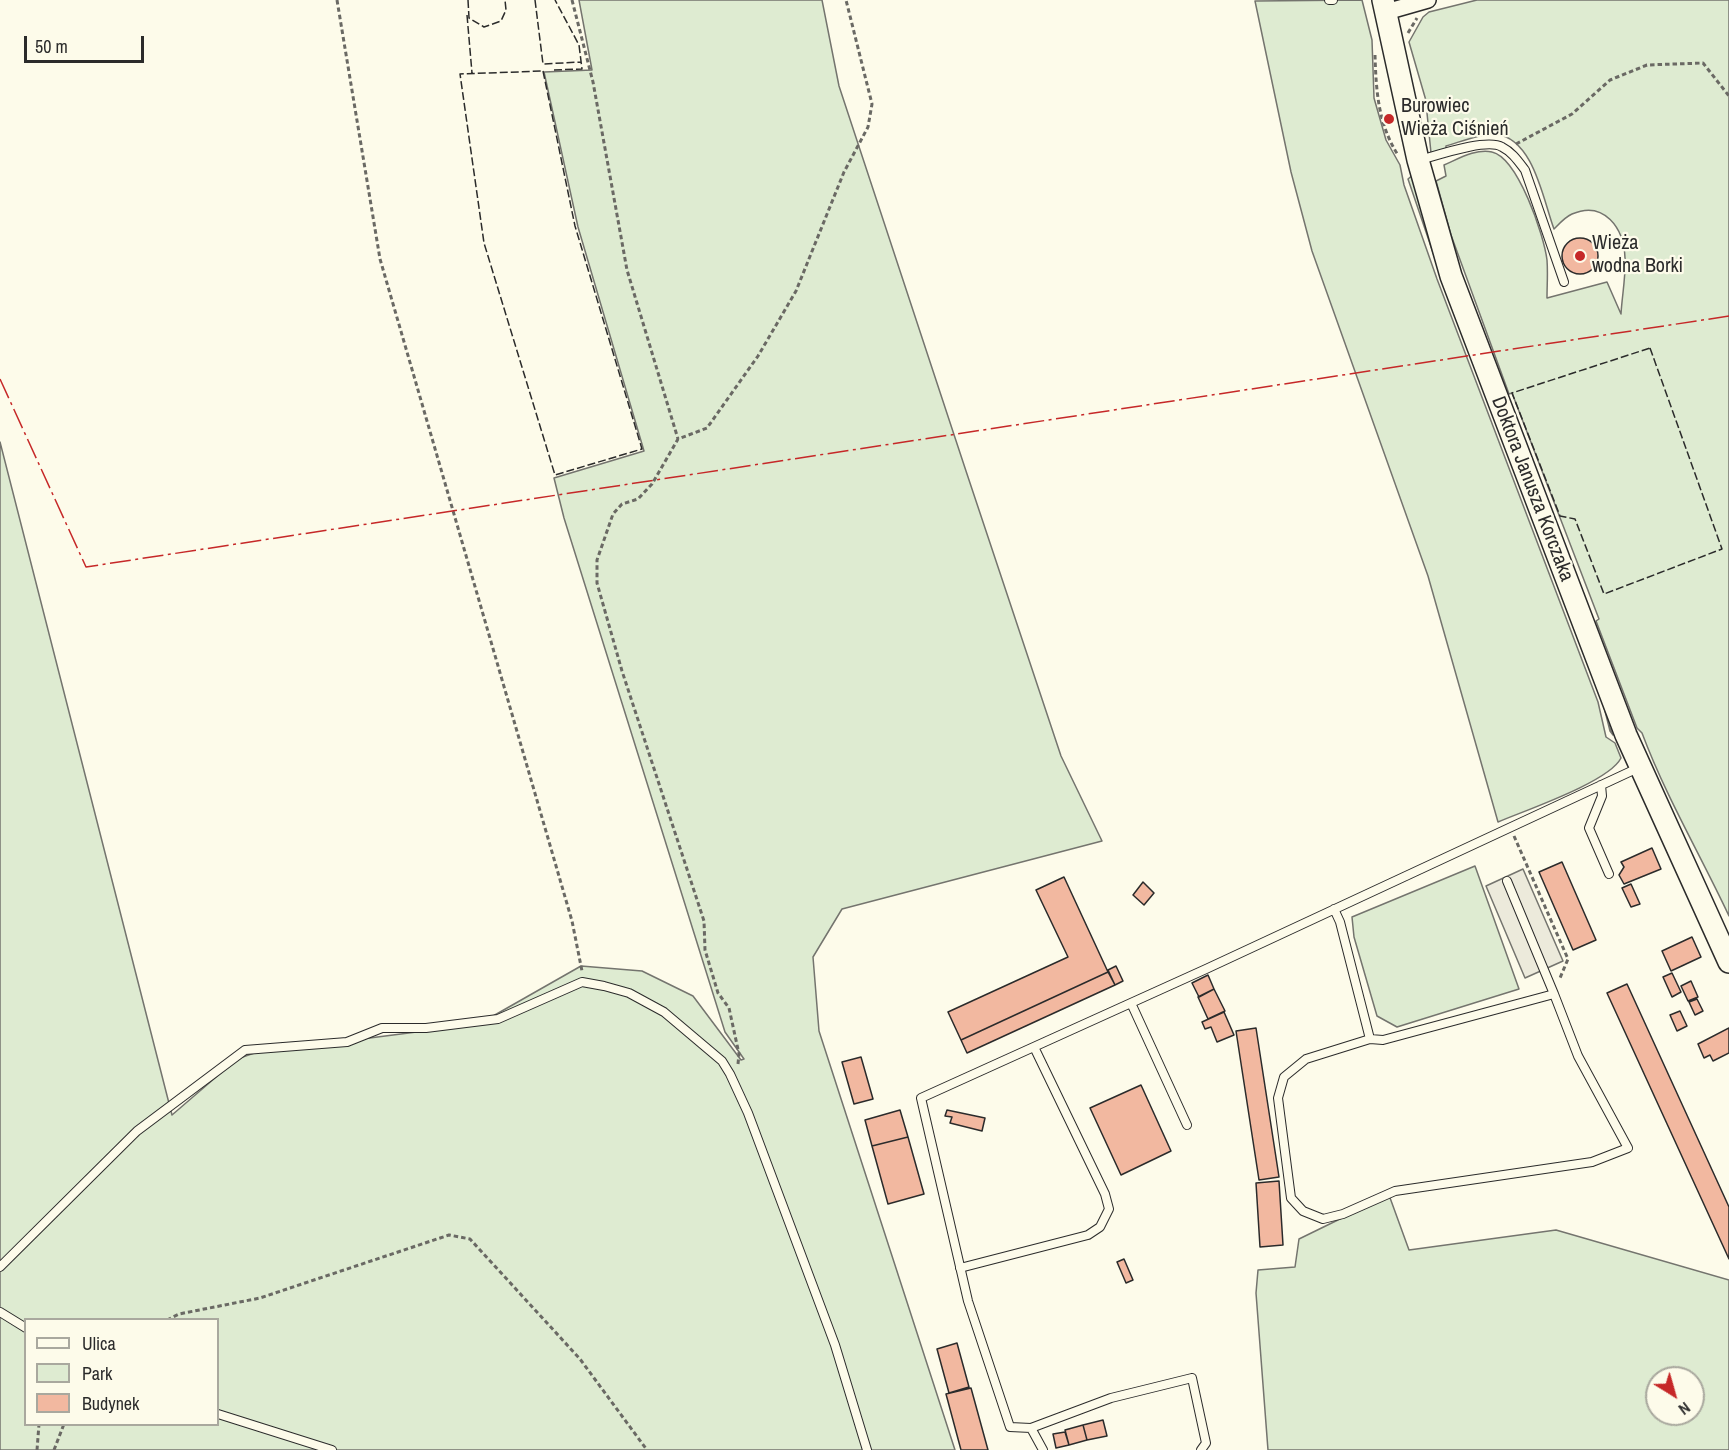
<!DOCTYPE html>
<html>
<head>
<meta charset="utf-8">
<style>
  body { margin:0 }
  #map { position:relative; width:1729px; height:1450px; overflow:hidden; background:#fdfbea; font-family:"Archivo Narrow",sans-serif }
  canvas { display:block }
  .legend { position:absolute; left:24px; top:1318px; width:195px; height:108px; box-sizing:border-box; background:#fdfbea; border:2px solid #a9a89e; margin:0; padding:8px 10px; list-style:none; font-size:18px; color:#2b2b2b }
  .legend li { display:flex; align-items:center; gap:12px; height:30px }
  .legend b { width:30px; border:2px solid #a9a89e }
  .north { position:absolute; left:1645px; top:1366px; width:60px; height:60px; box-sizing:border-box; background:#fdfbea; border:2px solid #a9a89e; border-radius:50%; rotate:143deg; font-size:16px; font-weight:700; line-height:24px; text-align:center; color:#2b2b2b }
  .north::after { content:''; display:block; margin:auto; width:21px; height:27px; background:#c62828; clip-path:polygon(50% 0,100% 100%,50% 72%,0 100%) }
  .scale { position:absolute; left:24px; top:36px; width:120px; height:27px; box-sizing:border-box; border:3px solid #2b2b2b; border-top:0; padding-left:8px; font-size:18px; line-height:21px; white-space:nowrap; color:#2b2b2b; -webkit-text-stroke:4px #fdfbea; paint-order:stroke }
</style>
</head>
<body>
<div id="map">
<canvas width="1729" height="1450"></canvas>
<ul class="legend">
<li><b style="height:8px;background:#fdfbea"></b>Ulica</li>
<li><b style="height:16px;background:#deebd1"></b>Park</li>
<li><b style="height:16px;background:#f2b8a0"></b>Budynek</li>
</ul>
<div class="north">N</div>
<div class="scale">50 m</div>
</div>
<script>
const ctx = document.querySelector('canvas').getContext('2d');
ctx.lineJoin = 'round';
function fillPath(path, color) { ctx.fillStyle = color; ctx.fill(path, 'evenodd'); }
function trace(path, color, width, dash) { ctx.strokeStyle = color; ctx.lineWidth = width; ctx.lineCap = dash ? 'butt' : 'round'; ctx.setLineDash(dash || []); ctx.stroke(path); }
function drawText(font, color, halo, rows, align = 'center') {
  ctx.font = font + ' "Archivo Narrow",sans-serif'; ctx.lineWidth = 4.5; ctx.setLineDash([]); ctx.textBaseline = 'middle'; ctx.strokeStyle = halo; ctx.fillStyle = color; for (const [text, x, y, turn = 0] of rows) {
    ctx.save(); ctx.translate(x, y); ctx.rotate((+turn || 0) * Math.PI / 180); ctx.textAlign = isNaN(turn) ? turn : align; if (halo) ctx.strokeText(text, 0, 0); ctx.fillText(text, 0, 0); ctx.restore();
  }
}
const green = new Path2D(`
  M579 0H822L839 86 966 471 1061 756 1102 841 842 909 813 957 819 1031 955 1450H0V442L172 1115 237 1059 283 1043 354 1040 479 1024 581 966 642 971 693 996 741 1060 744 1059 725 1032 564 518 554 478 644 451 578 227 544 72 592 70ZM26 1320H218V1424H26Z
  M1362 0 1372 40 1374 98 1386 140 1400 165 1404 185 1437 279 1598 702 1606 737 1615 743 1621 758C1609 782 1526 810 1498 822L1428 576 1312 251 1291 172 1255 1Z
  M1477 0H1729V916C1700 854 1666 797 1642 733L1637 728 1596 621 1599 619 1512 393 1509 394 1451 235 1436 181 1446 176 1444 165C1458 159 1477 148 1492 152 1518 158 1544 235 1547 260 1548 273 1547 285 1547 298L1607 282 1621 314C1622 296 1626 276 1625 258 1624 228 1604 200 1572 214 1565 217 1559 224 1554 229 1543 200 1534 139 1496 134 1482 133 1460 142 1446 146V149L1431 153 1427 113 1429 111 1409 42 1423 17 1429 12Z
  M1414 174 1614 724 1609 726 1613 735 1610 731 1602 699 1442 279 1408 179Z
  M1475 866 1519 989 1397 1027 1377 1016 1354 937 1352 917Z
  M1389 1195 1409 1250 1556 1230 1729 1280V1450H1268L1256 1293 1258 1270 1295 1267 1299 1239ZM1657 1378H1693V1414H1657Z`);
const parking = new Path2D(`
  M1523 869 1563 961 1525 978 1486 886Z`);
const building = new Path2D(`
  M1562 256a18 18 0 1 1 36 0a18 18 0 1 1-36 0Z
  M1652 848 1661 869 1624 884 1619 875 1624 867 1621 862Z
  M1562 862 1596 940 1573 950 1539 872Z
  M1064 877 1108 972 961 1040 948 1012 1068 957 1036 890Z
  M1143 882 1154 893 1144 905 1133 895Z
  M1631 884 1640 904 1631 907 1622 888Z
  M1692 937 1701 957 1671 971 1662 951Z
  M1116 966 1123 981 1115 985 1108 970Z
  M1108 972 1115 985 967 1053 961 1040Z
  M1672 973 1681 992 1672 997 1663 977Z
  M1208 975 1214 989 1199 997 1192 983Z
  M1691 981 1698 997 1688 1001 1681 986Z
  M1627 984 1729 1207V1259L1607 993Z
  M1214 989 1225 1011 1208 1019 1198 997Z
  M1697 999 1703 1011 1695 1015 1689 1002Z
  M1680 1011 1687 1026 1677 1031 1670 1015Z
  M1224 1012 1234 1035 1217 1042 1211 1027 1205 1029 1202 1022Z
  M1256 1028 1279 1177 1259 1180 1236 1031Z
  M1729 1028V1053L1713 1061 1710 1055 1704 1058 1698 1044Z
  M861 1057 873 1099 854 1104 842 1062Z
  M1141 1085 1171 1151 1121 1175 1090 1108Z
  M900 1110 908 1137 872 1146 865 1120Z
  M947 1110 985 1118 982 1131 950 1123 952 1117 945 1116Z
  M908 1137 924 1194 888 1204 872 1146Z
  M1279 1181 1283 1245 1260 1247 1256 1183Z
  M1124 1259 1133 1280 1126 1283 1117 1262Z
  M957 1343 969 1387 949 1393 937 1349Z
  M971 1388 988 1450H961L946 1394Z
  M1103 1420 1107 1436 1087 1440 1083 1425Z
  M1083 1425 1087 1440 1069 1445 1065 1430Z
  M1065 1432 1069 1445 1056 1448 1053 1434Z`);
const path = new Path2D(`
  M337 0 380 259 572 921 582 971
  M572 0 593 82 627 270 678 439
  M1408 33 1417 18
  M1375 55C1376 90 1378 124 1398 155
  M1516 144 1572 114 1610 80 1647 65 1703 63 1729 96
  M1514 836 1568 959 1560 978
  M738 1064 739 1054 729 1008 718 993 705 950 704 921 622 671 597 583V560L613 514 622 504 638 499 652 484 678 439 707 428 758 356 796 291 844 172 868 127 872 104 846 0
  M167 1320 179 1314 260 1298 449 1235 470 1239 580 1359 647 1450
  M37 1450 39 1424
  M54 1450 64 1424`);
const lane = new Path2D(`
  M1329 0H1333
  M1420 160C1438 155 1487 138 1502 147 1512 152 1518 161 1525 170L1564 282
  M1601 785 1602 796 1589 828 1609 874
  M1334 909 1340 922 1370 1039 1383 1040 1554 994 1507 881
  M1131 1003 1187 1125
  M1370 1039 1306 1059 1284 1077 1278 1098 1291 1198 1303 1211 1323 1219 1343 1214 1395 1191 1592 1162 1628 1148 1578 1056 1554 994
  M0 1267 137 1131 245 1050 347 1042 382 1028H426L498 1019 582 982 604 986 629 993 664 1012 722 1061 730 1074 748 1113 835 1345 867 1450
  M960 1268 1088 1235 1100 1227 1109 1209 1105 1194 1034 1047
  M0 1312 26 1328
  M218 1414 332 1450
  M1031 1428 1043 1450
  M1201 1450 1206 1443 1192 1378 1111 1398 1031 1428 1010 1427 968 1301 921 1098 1206 969 1638 768`);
const street = new Path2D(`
  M1386 12 1428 0`);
const secondary = new Path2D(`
  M1383 0 1418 160 1451 276 1626 735 1729 962`);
const fence = new Path2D(`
  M468 0 469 18 484 27 501 21 506 10 505 0
  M535 0 543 64 581 62
  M467 15 472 73
  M554 70 582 69 579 45 555 0
  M543 71 575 226 642 449 555 475 484 243 460 74Z
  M1650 348 1722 549 1604 594 1575 519 1560 516 1512 393Z`);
const power = new Path2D(`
  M0 379 86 567 1729 316`);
const markers = [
  [1389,119,6,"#c62828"],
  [1580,256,6,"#c62828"]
];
const poiNames = [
  ["Burowiec",1401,107],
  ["Wieża Ciśnień",1401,130],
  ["Wieża",1592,244],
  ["wodna Borki",1592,267]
];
const streetNames = [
  ["Doktora Janusza Korczaka",1532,489,69]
];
fillPath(green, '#deebd1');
trace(green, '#74746e', 1.5);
fillPath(parking, '#eceadb');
trace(parking, '#74746e', 1.5);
fillPath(building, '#f2b8a0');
trace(building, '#2b2b2b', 1.5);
trace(lane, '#2b2b2b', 10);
trace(street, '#2b2b2b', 18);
trace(secondary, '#2b2b2b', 24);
trace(path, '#6a6964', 3, [4.5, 3]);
trace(lane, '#fdfbea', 8);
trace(street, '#fdfbea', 15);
trace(secondary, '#fdfbea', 21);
trace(fence, '#2b2b2b', 1.5, [8, 3]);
trace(power, '#c62828', 1.5, [21, 4.5, 3, 4.5]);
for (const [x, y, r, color] of markers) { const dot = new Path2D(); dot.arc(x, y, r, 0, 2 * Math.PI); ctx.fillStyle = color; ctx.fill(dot); trace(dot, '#fdfbea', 2); }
drawText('20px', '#2b2b2b', '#fdfbea', poiNames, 'left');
drawText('20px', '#2b2b2b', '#fdfbea', streetNames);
</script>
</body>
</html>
